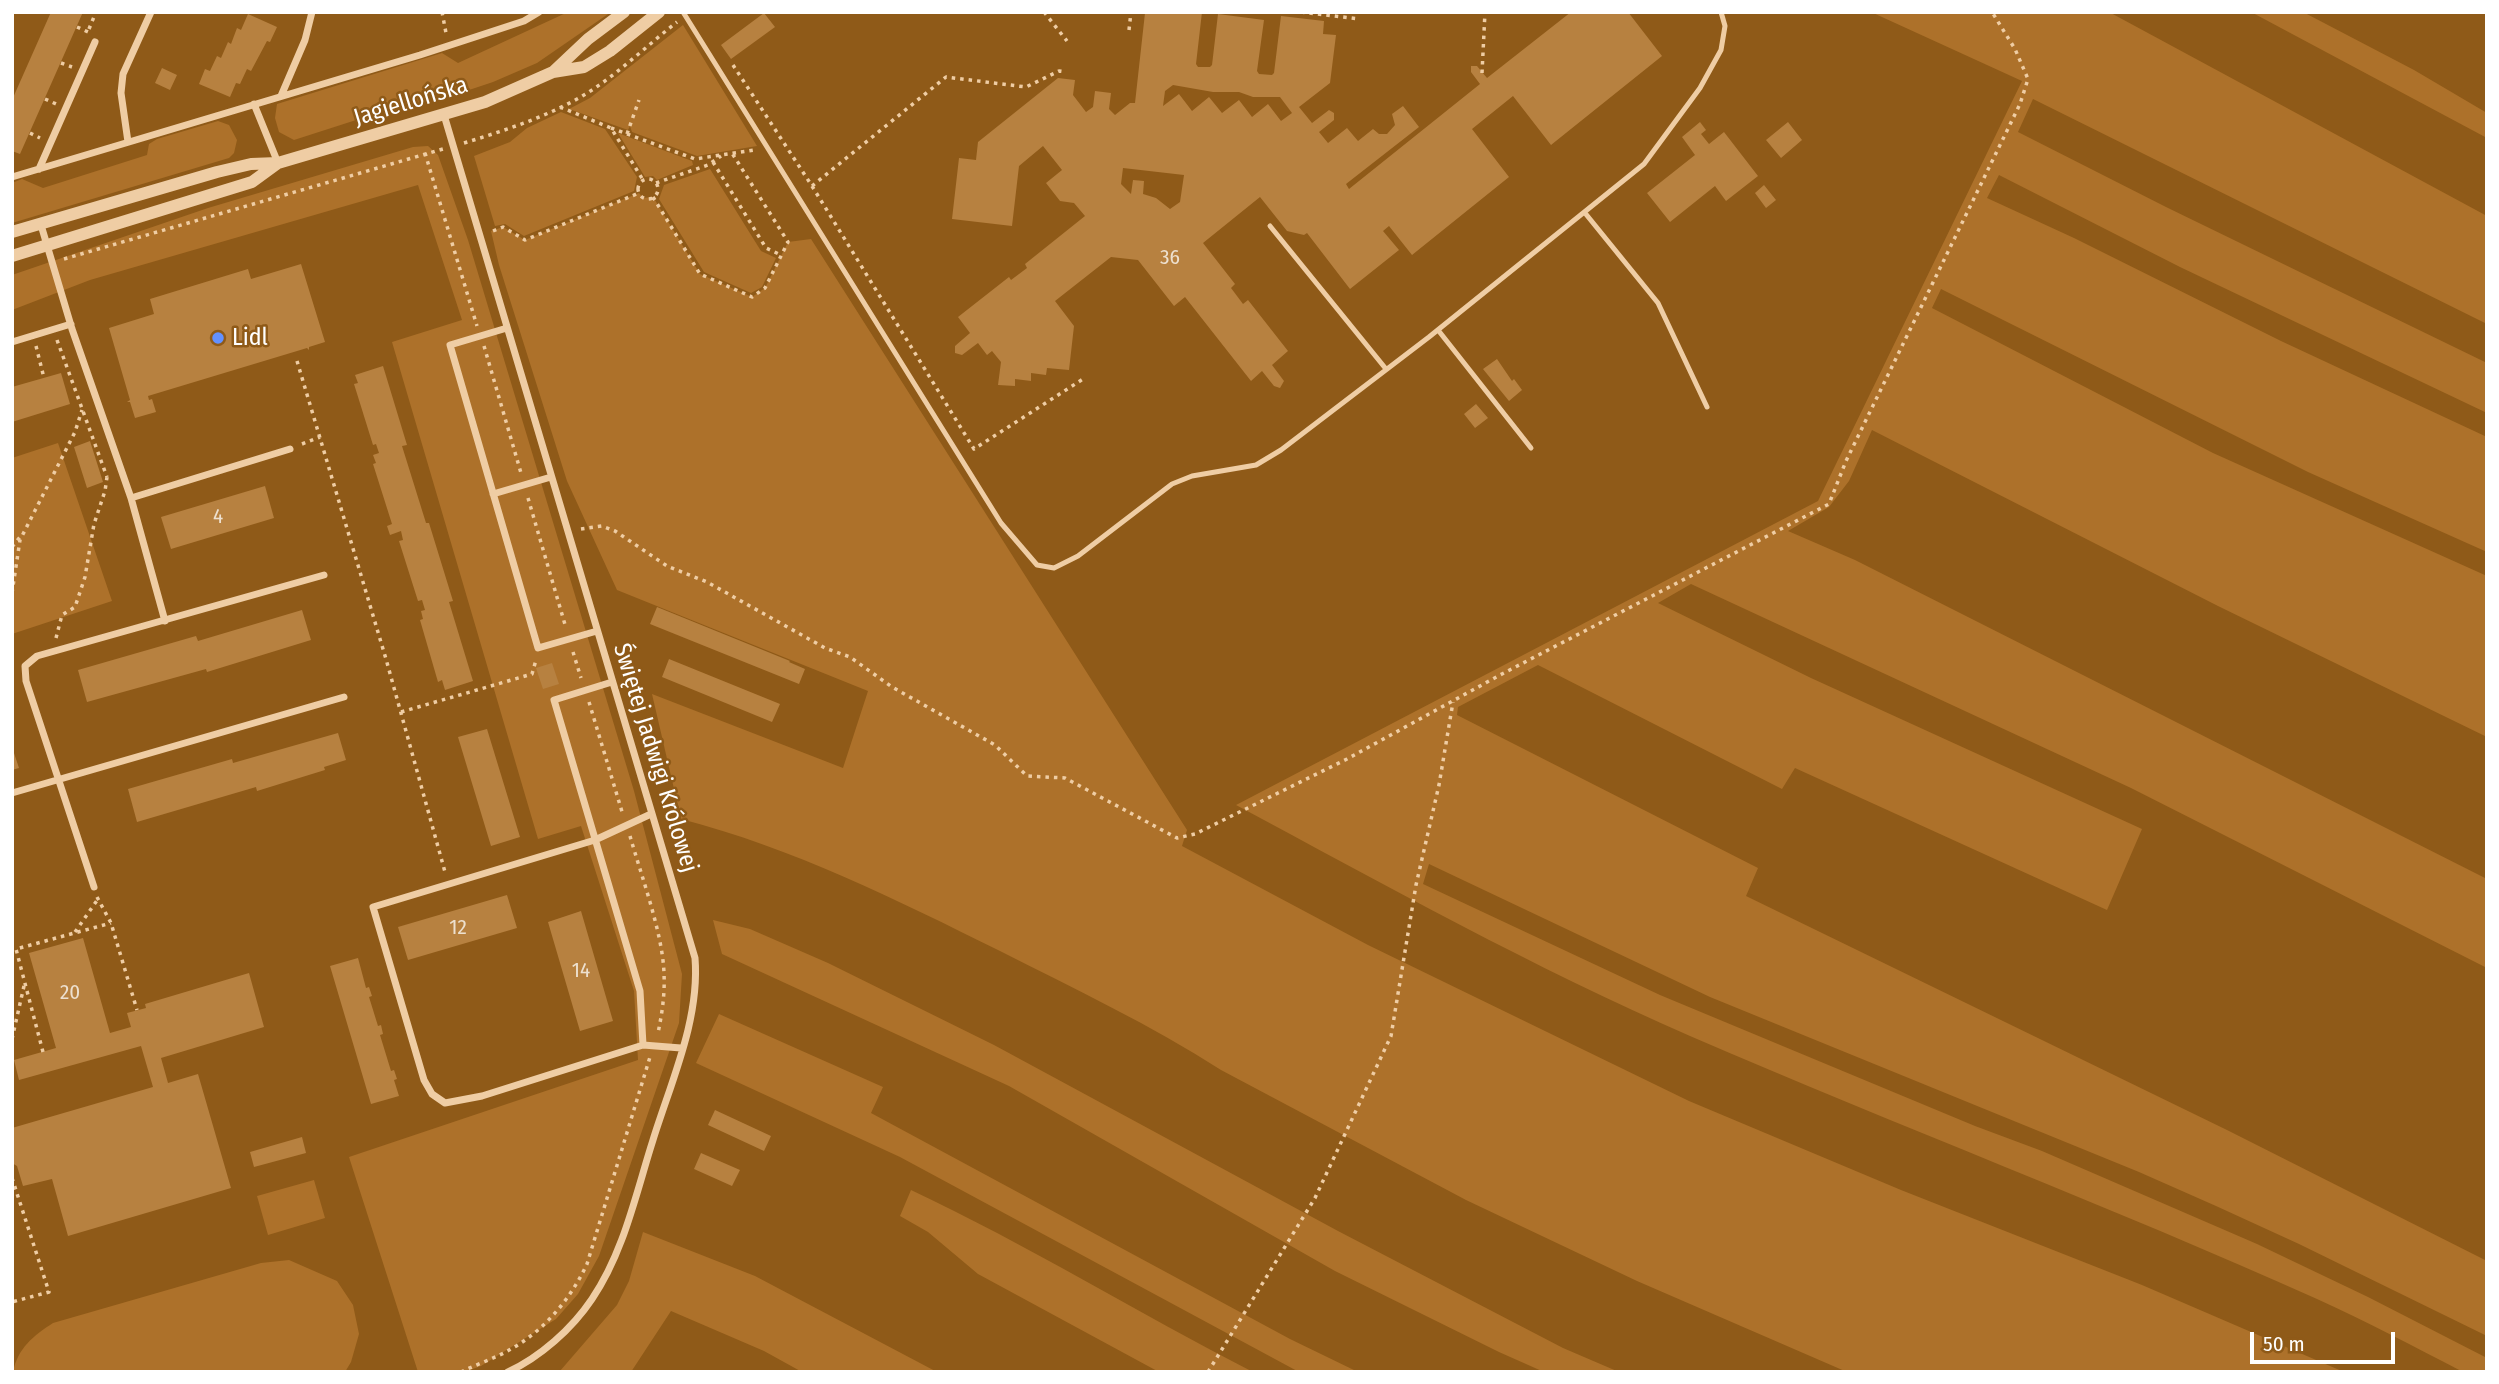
<!DOCTYPE html>
<html>
<head>
<meta charset="utf-8">
<style>
  body { margin:0 }
  #map { position:relative; width:2499px; height:1384px; overflow:hidden; background:#8f5a18; font-family:"Fira Sans Condensed",sans-serif }
  canvas { display:block }
  .frame { position:absolute; inset:0; border:14px solid #fff; pointer-events:none }
  .scale { position:absolute; left:2250px; top:1332px; width:145px; height:32px; box-sizing:border-box; border:4px solid #fff; border-top:0; padding-left:9px; font-size:21px; line-height:24px; white-space:nowrap; color:#fff; -webkit-text-stroke:5px #8f5a18; paint-order:stroke }
</style>
</head>
<body>
<div id="map">
<canvas width="2499" height="1384"></canvas>
<div class="frame"></div>
<div class="scale">50 m</div>
</div>
<script>
const ctx = document.querySelector('canvas').getContext('2d');
ctx.lineJoin = 'round';
function fillPath(path, color) { ctx.fillStyle = color; ctx.fill(path, 'evenodd'); }
function trace(path, color, width, dash) { ctx.strokeStyle = color; ctx.lineWidth = width; ctx.lineCap = dash ? 'butt' : 'round'; ctx.setLineDash(dash || []); ctx.stroke(path); }
function drawText(font, color, halo, rows, align = 'center') {
  ctx.font = font + ' "Fira Sans Condensed",sans-serif'; ctx.lineWidth = 5; ctx.setLineDash([]); ctx.textBaseline = 'middle'; ctx.strokeStyle = halo; ctx.fillStyle = color; for (const [text, x, y, turn = 0] of rows) {
    ctx.save(); ctx.translate(x, y); ctx.rotate((+turn || 0) * Math.PI / 180); ctx.textAlign = isNaN(turn) ? turn : align; if (halo) ctx.strokeText(text, 0, 0); ctx.fillText(text, 0, 0); ctx.restore();
  }
}
const green = new Path2D(`
  M568 12H611L537 63 493 82 406 111 381 112 294 140 279 132 275 118 277 104 442 53 458 63Z
  M1871 12H2109L2487 216V324L2033 99 2018 132 2166 207 2487 363V413L2180 267 1999 175 1987 198 2074 238 2281 341 2487 437V552L2308 472 1941 289 1932 308 2213 453 2487 576V737L2218 606 1872 430 1849 481 1829 507 1788 531 1855 560 2487 879V968L2131 788 1691 584 1658 603 1811 678 2142 829 2107 910 1795 768 1782 789 1538 665 1458 707 1457 715 1758 868 1746 896 2227 1130 2487 1261V1336L2299 1244 2216 1206 2139 1172 1710 997 1429 864 1423 884 1660 995 1975 1126 2042 1151 2257 1244 2368 1297 2487 1358V1372H2463C2415 1347 2366 1321 2317 1299 2110 1206 1898 1126 1690 1036 1534 968 1385 885 1236 805L1818 501 2022 81Z
  M2251 12H2303L2414 70 2487 113V138Z
  M683 25 757 146 697 156 632 132 630 126 628 130 569 109 590 98Z
  M561 112 605 129 637 177 634 191 524 236 505 224 495 226 474 156 510 142 527 128Z
  M218 121 229 125 237 140 234 153 229 158 12 223V183L22 179 43 188 147 155 149 144 157 139Z
  M618 133 692 161 693 165 657 180 653 176 645 177Z
  M428 146 438 155 468 240 634 791 682 974 679 1023 599 1256 578 1294 556 1319 481 1366 464 1372H418L349 1157 638 1060 634 991 581 826 538 839 392 342 462 320 418 185 90 280 12 310V275L208 208 413 147Z
  M710 169 761 251 776 258 762 287 751 293 704 272 659 199 664 185Z
  M639 193 643 198 653 197 700 274 752 297 765 288 788 242 811 239 1187 830 1182 846 1368 945 1689 1101 1901 1190 2142 1285 2344 1372H1847L1637 1281 1466 1200 1221 1070C1151 1025 1075 989 1000 951 897 900 793 848 681 819L652 694 843 768 868 691 617 590 567 481 499 265 491 231 503 227 525 240Z
  M58 443 112 601 12 634V458Z
  M713 920 750 929 828 963 994 1045 1338 1231 1563 1348 1619 1372H1544L1499 1352 1335 1271 1009 1086 722 954Z
  M719 1014 883 1087 871 1113 1290 1339 1358 1372H1299L900 1157 696 1063Z
  M314 1180 325 1218 268 1235 257 1196Z
  M911 1190C1028 1245 1138 1313 1253 1372H1159L978 1274 928 1232 900 1216Z
  M643 1232 755 1276 937 1372H802L764 1351 671 1311 631 1372 560 1371 617 1305 629 1281Z
  M289 1260 337 1281 353 1305 359 1334 351 1362 345 1372H13C18 1348 33 1336 53 1323L261 1263Z`);
const building = new Path2D(`
  M51 12H83L20 154 12 151V100Z
  M1158 12H1202L1196 64 1198 67H1210L1212 65 1218 14 1264 20 1257 71 1259 74 1272 75 1274 73 1281 16 1324 21 1323 34 1336 35 1330 83 1299 107 1312 123 1329 110 1334 113V120L1319 132 1328 143 1347 128 1358 141 1373 129 1379 134H1387L1395 125 1392 114 1403 106 1419 127 1346 184 1349 189 1480 84 1471 72V66H1477L1487 78 1571 12H1628L1662 56 1551 145 1513 96 1472 129 1509 177 1412 255 1389 226 1383 231 1399 250 1350 289 1307 233 1304 235 1287 231 1260 197 1203 243 1235 284 1231 288 1243 304 1248 300 1288 351 1272 365 1284 381 1280 388 1274 386 1262 371 1251 381 1185 297 1174 306 1138 260 1111 257 1055 301 1074 326 1069 370 1047 368 1046 375 1031 373V381L1015 379V386L998 385 1001 362 992 351 987 355 978 343 962 355 955 353V346L970 333 958 317 1009 277 1011 280 1027 268 1025 264 1085 216 1074 203 1060 201 1046 183 1062 170 1043 146 1019 166 1012 226 952 219 959 158 976 160 978 142 1058 78 1075 80 1073 95 1086 112 1093 107 1095 91 1111 93 1109 109 1115 115 1130 103H1135L1145 13 1157 14ZM1173 85 1213 92H1239L1253 97H1280L1292 113 1281 121 1268 104 1252 117 1239 100 1222 113 1209 97 1192 111 1179 94 1163 106 1165 91ZM1123 168 1184 175 1180 202 1170 209 1156 198 1143 194 1144 181 1133 180 1131 194 1121 184Z
  M764 13 775 27 731 59 721 45Z
  M248 14 277 27 270 42 267 41 251 71 247 69 240 84 236 83 230 97 199 84 205 69 210 71 217 56 221 58 228 42 231 44 237 28 241 30Z
  M162 68 177 75 170 90 155 83Z
  M1700 122 1706 130 1701 134 1709 144 1724 132 1758 176 1726 201 1715 186 1670 222 1647 193 1695 155 1682 137Z
  M1788 122 1802 140 1781 158 1766 140Z
  M1764 185 1776 200 1766 208 1755 193Z
  M301 264 325 342 309 347V350L307 348 148 396 149 400 152 399 156 412 135 418 130 402H127L130 400 109 328 154 314 150 299 248 269 251 279Z
  M1497 359 1512 381 1514 379 1522 390 1509 401 1483 369Z
  M383 366 407 445 402 446 426 523H429L453 601 449 602 473 681 445 690 442 680 438 682 420 620 423 619 421 611 425 610 422 600 418 601 399 541 403 540 401 531 390 535 387 526 392 524 373 464 376 463 373 455 379 453 376 444 373 445 354 384 358 383 355 375Z
  M61 373 70 404 12 422V387Z
  M1476 404 1488 418 1475 428 1464 414Z
  M90 441 103 482 87 488 74 447Z
  M265 486 274 518 171 549 161 517Z
  M657 607 790 661 789 662 805 669 799 684 650 624Z
  M302 610 311 640 207 672 206 669 87 702 78 670 196 636 198 641Z
  M669 659 780 704 772 722 662 677Z
  M552 663 559 684 543 689 536 668Z
  M487 729 520 837 491 846 458 737Z
  M338 733 346 760 324 767 325 770 257 791 256 787 137 822 128 789 232 759 233 763Z
  M12 747 19 768 12 770Z
  M507 895 517 928 408 960 398 927Z
  M581 911 613 1021 580 1031 548 922Z
  M83 938 110 1033 131 1027 127 1013 146 1008 145 1004 249 973 264 1027 161 1058 168 1083 198 1074 231 1188 68 1236 52 1179 23 1186 17 1166 12 1163V1128L153 1087 141 1046 19 1080 14 1060 56 1048 29 953Z
  M358 958 366 988 369 987 372 996 369 997 378 1026 381 1025 383 1034 380 1035 391 1071 394 1070 397 1079 394 1080 399 1096 371 1104 330 966Z
  M715 1110 771 1136 764 1151 708 1125Z
  M302 1137 306 1153 254 1167 250 1152Z
  M701 1153 740 1170 732 1186 694 1169Z`);
const path = new Path2D(`
  M442 12 446 33
  M1044 12 1067 41
  M1301 12 1360 19
  M77 27 88 32
  M89 29 96 12
  M1129 30 1131 12
  M61 63 72 67
  M733 65 812 186 974 449 1083 379
  M1482 73 1485 12
  M45 99 56 104
  M560 107 611 128 643 180
  M611 128 695 159 754 150
  M30 133 40 138
  M627 134 639 100
  M464 143C503 131 543 118 579 98 614 78 645 47 677 22
  M425 153 477 326
  M713 162 766 248 781 255
  M638 189a10 10 0 1 1 20 0a10 10 0 1 1-20 0Z
  M656 183 708 165 721 156
  M812 186 946 77 1026 87 1059 71 1066 72
  M653 197 700 274 752 297 765 288 788 242 732 153
  M493 231 503 227 525 240 639 193
  M64 259 443 149
  M57 340 107 477
  M36 346 44 378
  M484 346 521 473
  M297 361 386 659 445 872
  M302 444 320 437
  M528 498 566 628
  M581 529 602 526 615 531 667 566 707 582 825 648 850 657 892 687 995 745 1027 776 1065 778 1177 838 1195 834 1347 759 1500 675 1829 504 1846 461 2020 104 2028 79 2015 49 1992 12
  M12 547 20 537
  M12 593 20 540 75 432 82 410
  M56 638 62 615 75 607 85 577 94 524 105 491 107 477
  M573 652 581 678
  M589 702 623 815
  M401 712 532 674 536 660
  M630 836C641 875 663 934 664 974 665 994 662 1014 658 1033
  M97 897 111 923 137 1010
  M75 932 98 899
  M12 1039 24 986
  M43 1052 16 949 111 923
  M12 1178 49 1292 12 1302
  M461 1372C477 1364 496 1358 511 1349 545 1330 571 1298 587 1264L650 1057
  M1208 1372 1315 1198 1391 1036 1416 885 1439 785 1453 702`);
const service = new Path2D(`
  M683 12 1001 523 1037 565 1054 568 1078 556 1172 484 1192 476 1256 465 1281 450 1429 337 1644 164 1700 88 1721 50 1725 26 1721 12
  M1585 213 1658 303 1707 407
  M1270 226 1386 369
  M1438 330 1531 448`);
const minor = new Path2D(`
  M281 96 305 40 312 12
  M254 104 278 163
  M444 115 695 958C700 1019 671 1082 653 1140 636 1193 624 1252 592 1299 572 1329 540 1357 508 1372
  M128 142 121 93 123 74 151 12
  M39 169 95 42
  M12 177 420 55 524 21 539 12
  M41 225 72 329 131 498 165 621
  M507 328 450 345 538 648 597 631
  M12 342 71 324
  M493 494 551 477
  M131 498 290 449
  M612 682 554 700 640 991 643 1045
  M12 793 344 697
  M651 814 595 840 373 907 424 1080 432 1094 445 1103 482 1096 643 1045 681 1048
  M94 887 26 681 25 666 37 656 324 575`);
const tertiary = new Path2D(`
  M553 72 588 39 624 12
  M12 232 217 172 251 164 278 163 485 102 553 72 584 67 610 51 659 12
  M12 256 252 182 278 163`);
const markers = [
  [218,338,7,"#6391ff"]
];
const numberNames = [
  ["36",1170,258],
  ["4",218,517],
  ["12",458,928],
  ["14",581,971],
  ["20",70,993]
];
const streetNames = [
  ["Jagiellońska",411,102,-17],
  ["Świętej Jadwigi Królowej",655,758,73]
];
const poiNames = [
  ["Lidl",232,338]
];
fillPath(green, '#ad712a');
fillPath(building, '#b78140');
trace(path, '#efcda4', 3.5, [3.5, 5]);
trace(service, '#efcda4', 5);
trace(minor, '#efcda4', 7);
trace(tertiary, '#efcda4', 12);
for (const [x, y, r, color] of markers) { const dot = new Path2D(); dot.arc(x, y, r, 0, 2 * Math.PI); ctx.fillStyle = color; ctx.fill(dot); trace(dot, '#8f5a18', 2.5); }
drawText('21px', '#ede0cf', null, numberNames);
drawText('24px', '#fff', '#8f5a18', streetNames);
drawText('24px', '#fff', '#8f5a18', poiNames, 'left');
</script>
</body>
</html>
